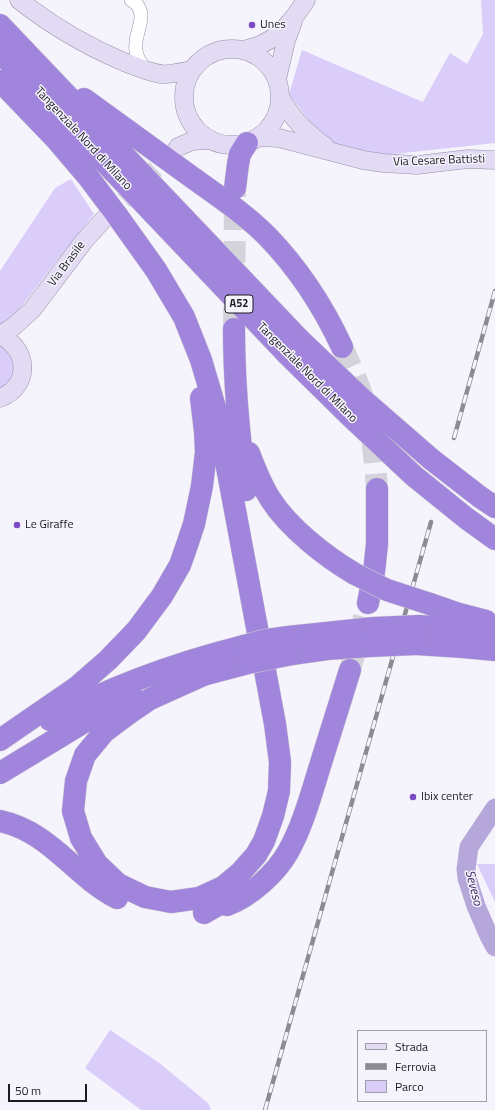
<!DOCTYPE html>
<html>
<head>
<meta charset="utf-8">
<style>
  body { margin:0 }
  #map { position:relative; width:495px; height:1110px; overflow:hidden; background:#f5f3fc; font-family:"Titillium Web",sans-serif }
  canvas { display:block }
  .legend { position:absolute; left:357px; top:1030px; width:130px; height:72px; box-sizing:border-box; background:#f5f3fc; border:1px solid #9e9ca5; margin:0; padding:5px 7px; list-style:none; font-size:12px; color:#1c1a22 }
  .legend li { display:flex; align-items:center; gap:8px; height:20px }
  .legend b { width:20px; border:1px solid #9e9ca5 }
  .scale { position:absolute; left:8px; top:1084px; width:79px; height:18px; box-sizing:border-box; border:2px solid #1c1a22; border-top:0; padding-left:5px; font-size:12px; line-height:14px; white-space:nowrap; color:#1c1a22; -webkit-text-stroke:3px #f5f3fc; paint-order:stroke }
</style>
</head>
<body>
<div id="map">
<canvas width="495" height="1110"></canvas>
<ul class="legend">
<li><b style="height:5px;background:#e3daf4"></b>Strada</li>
<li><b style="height:5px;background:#8c8a93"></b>Ferrovia</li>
<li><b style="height:11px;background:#dacdfa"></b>Parco</li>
</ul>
<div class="scale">50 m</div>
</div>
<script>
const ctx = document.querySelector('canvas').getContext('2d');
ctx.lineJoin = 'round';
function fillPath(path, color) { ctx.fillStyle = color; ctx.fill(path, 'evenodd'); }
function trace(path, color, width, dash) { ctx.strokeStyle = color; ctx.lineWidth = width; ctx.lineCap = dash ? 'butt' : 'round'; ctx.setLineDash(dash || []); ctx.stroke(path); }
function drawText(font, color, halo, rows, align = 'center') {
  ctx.font = font + ' "Titillium Web",sans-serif'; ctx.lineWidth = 3; ctx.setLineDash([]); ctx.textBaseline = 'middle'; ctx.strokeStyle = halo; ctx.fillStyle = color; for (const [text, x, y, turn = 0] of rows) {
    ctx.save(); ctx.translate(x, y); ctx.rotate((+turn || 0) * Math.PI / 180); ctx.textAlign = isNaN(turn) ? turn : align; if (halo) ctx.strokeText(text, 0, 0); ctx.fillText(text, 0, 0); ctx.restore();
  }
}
const green = new Path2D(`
  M481 0H495V143L376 156 324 140 289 94 302 50 423 102 450 53 467 64 483 34Z
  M71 179 94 214 50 269 15 315 1 325 0 324V271L55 188Z
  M0 343 15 362 13 378 0 389Z
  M477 864H495V902Z
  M110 1030 158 1062 208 1103 211 1110H141L85 1068Z`);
const river = new Path2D(`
  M495 808 469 847 466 869 467 878 476 906 489 936 495 947`);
const secondaryTunnel = new Path2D(`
  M104 219 176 149`);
const highwayTunnel = new Path2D(`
  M234 329 235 192
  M342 347C350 364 358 382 364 401 372 430 375 459 377 489
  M350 670 368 603`);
const street = new Path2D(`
  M131 0C133 2 137 3 138 6 150 24 120 46 148 71`);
const secondary = new Path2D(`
  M19 0C53 27 84 45 124 62 135 66 148 72 161 74 171 75 182 72 191 70
  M184 97a48 48 0 1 1 96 0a48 48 0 1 1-96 0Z
  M244 50C250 48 257 47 262 44 282 35 295 17 306 0
  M277 79 286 41 293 22
  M280 97C292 118 305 132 325 146
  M259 137 279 138 363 160 383 163 417 165 468 159 495 160
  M178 147 192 141 210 140
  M0 335 13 327 32 310 84 241 103 220
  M0 335C29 349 31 386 0 398`);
const highway = new Path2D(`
  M0 25 300 340 362 399 431 459 480 497 495 507
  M0 52 288 355 349 415 414 476 466 518 495 539
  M0 81 55 138 89 178 116 214 156 270 184 317 201 360 217 414 275 724 280 762 279 791 273 816 264 841 256 855 240 873 223 887 199 898 171 902 145 897 118 884 97 864 81 838 73 811 76 781 85 755 104 732 128 714 150 699 210 672
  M84 99C120 125 157 152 193 178 218 196 245 214 267 236 299 269 323 306 342 347
  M235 188 238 164 240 154 247 143
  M234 329C234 383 239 437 246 490
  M249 453C255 469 261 485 271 500 289 528 326 557 355 574
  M368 603 374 572 377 544V489
  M430 604 459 614 486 621
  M419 626 445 628 495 634
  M288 637 374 628
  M416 644 463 647 495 650
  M292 654 327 649 370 646
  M195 677 248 663
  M50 720C111 686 177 663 244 646
  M0 740 77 687 108 660 136 631 162 596 180 565 187 545 194 524 202 486 206 452 205 432 201 398
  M0 773 99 713 135 699
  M0 821C51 832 74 876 117 898
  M227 905C250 897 276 873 288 852 303 825 311 795 320 766 330 734 340 702 350 670
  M204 913 230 898 237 893`);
const rail = new Path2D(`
  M454 438 495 291
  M265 1110 431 522`);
const highwayBridge = new Path2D(`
  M355 574 387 590 430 604
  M374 628 419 626
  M244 646 267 640 288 637
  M370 646 416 644
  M248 663 292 654`);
const markers = [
  [252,25,4,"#7b4bc4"],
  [17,525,4,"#7b4bc4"],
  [413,797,4,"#7b4bc4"]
];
const shields = [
  [239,304,28]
];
const shieldNames = [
  ["A52",239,304]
];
const poiNames = [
  ["Unes",260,25],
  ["Le Giraffe",25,525],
  ["Ibix center",421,797]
];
const streetNames = [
  ["Tangenziale Nord di Milano",83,139,47],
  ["Via Cesare Battisti",439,161,-2],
  ["Via Brasile",67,264,-53],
  ["Tangenziale Nord di Milano",307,373,45]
];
const waterNames = [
  ["Seveso",473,888,76]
];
fillPath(green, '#dacdfa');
trace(river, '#b6a7db', 19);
trace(secondaryTunnel, '#d4d2db', 18, [18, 9]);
trace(highwayTunnel, '#d4d2db', 22, [22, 11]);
trace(street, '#9791a6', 14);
trace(secondary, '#9791a6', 19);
trace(highway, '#d2d1d3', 23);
trace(street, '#fff', 13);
trace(secondary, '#e3daf4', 18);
trace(highway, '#a185dc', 22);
trace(rail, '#8c8a93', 4.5);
trace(rail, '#f5f3fc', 3, [9]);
trace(highwayBridge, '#d2d1d3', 23, []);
trace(highwayBridge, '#a185dc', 22);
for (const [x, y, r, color] of markers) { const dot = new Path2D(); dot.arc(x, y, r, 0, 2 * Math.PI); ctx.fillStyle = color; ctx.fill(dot); trace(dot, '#f5f3fc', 1.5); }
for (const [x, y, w] of shields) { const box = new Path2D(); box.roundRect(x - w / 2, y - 9, w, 18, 3); ctx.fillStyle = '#f5f3fc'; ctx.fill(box); trace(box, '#1c1a22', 1); }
drawText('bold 11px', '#1c1a22', null, shieldNames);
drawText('12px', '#1c1a22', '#f5f3fc', poiNames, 'left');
drawText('12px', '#1c1a22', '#f5f3fc', streetNames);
drawText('italic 13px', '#3d2563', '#f5f3fc', waterNames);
</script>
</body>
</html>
